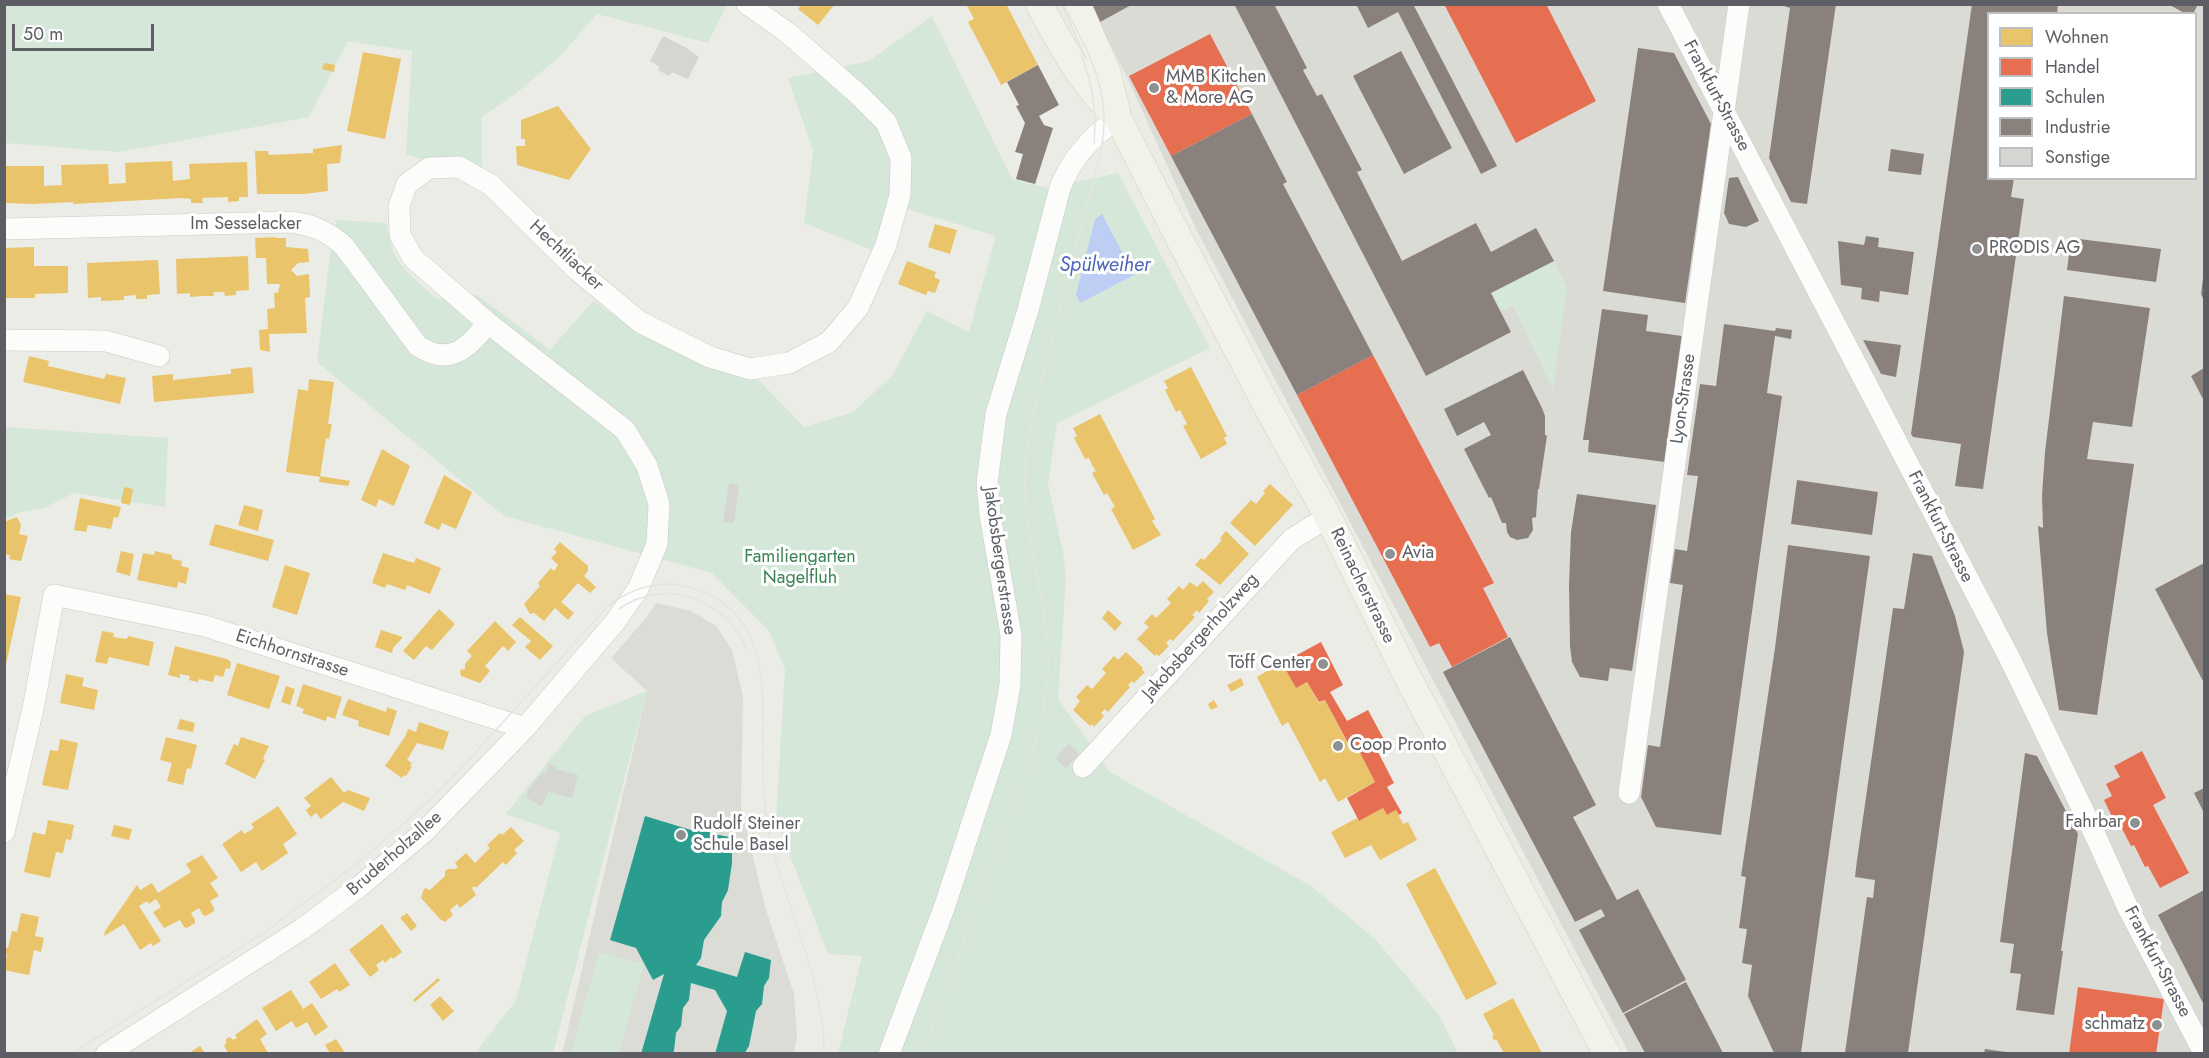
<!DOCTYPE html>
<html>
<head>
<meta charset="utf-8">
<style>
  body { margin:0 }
  #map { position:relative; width:2209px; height:1058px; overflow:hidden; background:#ebece6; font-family:Jost,sans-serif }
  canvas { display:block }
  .frame { position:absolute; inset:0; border:6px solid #5c5e64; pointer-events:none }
  .legend { position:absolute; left:1987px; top:12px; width:210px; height:168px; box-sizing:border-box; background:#fff; border:2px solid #bebfc1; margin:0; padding:8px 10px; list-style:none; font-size:18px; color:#5c5e64 }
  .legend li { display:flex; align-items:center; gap:12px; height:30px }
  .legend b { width:30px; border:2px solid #bebfc1 }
  .scale { position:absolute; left:12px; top:24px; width:142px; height:27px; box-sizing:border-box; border:3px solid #5c5e64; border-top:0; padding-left:8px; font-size:18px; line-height:21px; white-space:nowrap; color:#5c5e64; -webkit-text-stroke:4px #fff; paint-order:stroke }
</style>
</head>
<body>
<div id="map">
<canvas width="2209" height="1058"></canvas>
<div class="frame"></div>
<ul class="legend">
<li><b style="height:16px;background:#e9c46a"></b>Wohnen</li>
<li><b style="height:16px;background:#e76f51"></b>Handel</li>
<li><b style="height:16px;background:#2a9d8f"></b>Schulen</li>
<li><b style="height:16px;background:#8a817c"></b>Industrie</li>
<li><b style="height:16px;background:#d5d5d1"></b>Sonstige</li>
</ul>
<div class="scale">50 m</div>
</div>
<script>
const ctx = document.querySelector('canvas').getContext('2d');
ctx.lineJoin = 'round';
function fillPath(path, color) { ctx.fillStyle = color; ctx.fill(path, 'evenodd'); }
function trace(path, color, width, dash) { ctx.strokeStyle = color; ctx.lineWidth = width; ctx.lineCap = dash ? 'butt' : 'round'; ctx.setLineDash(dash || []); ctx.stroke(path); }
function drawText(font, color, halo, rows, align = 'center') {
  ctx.font = font + ' Jost,sans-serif'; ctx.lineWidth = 6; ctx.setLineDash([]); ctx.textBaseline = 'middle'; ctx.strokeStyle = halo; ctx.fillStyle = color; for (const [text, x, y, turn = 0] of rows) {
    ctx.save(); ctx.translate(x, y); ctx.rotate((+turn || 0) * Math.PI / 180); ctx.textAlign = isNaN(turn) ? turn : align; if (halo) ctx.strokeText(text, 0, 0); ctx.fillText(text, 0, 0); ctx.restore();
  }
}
const industrial = new Path2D(`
  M1090 5H2204V1053H1629L1196 229 1127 77ZM1988 14H2196V178H1988Z`);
const education = new Path2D(`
  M656 603 691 611 716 626 732 650 743 697 741 806 765 907 794 994 797 1036 794 1053 562 1054 647 691 611 658 646 618Z`);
const green = new Path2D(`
  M4 5H727L708 43 597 14 560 56 518 92 482 117V180L406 154 412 51 348 41 309 117 120 152 5 143Z
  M932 16 1012 179 1047 188 1118 173 1210 348 1057 423 1048 484 1063 552 1066 578 1058 699 1110 772 1311 886 1375 939 1439 1015 1458 1053H838L862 956 828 954 776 819 785 669 769 631 712 573 504 516 317 362 330 255 337 220 386 223C394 267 406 271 437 299L477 295 550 350 593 301 638 331 755 376 804 427 853 412 892 376 927 311 969 332 996 236 888 203 872 250 804 223 813 151 788 78 869 61Z
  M1554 261 1567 288 1553 389 1513 306 1500 311 1491 293Z
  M4 427 168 438 165 507 74 493 44 508 18 513 5 519Z
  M647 691 553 1053 475 1054 516 1000 560 833 506 814 585 716Z
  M599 952 644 964 619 1053H577L571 1052Z`);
const water = new Path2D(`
  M1102 214 1134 275 1080 303 1076 295 1095 219Z`);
const homes = new Path2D(`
  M802 4H835L818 25 798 9Z
  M966 4H1006L1038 65 1001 85 968 22 974 19Z
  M363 52 401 59 385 139 347 131Z
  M324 63 335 65 334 72 322 69Z
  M558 106 591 149 569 180 517 165 516 146H525V139H521V120Z
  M342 145 340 163 327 164 328 191 304 194H257L255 151H268L269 155 313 153V149Z
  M172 161 173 181 190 179 189 164 247 162 248 197H239V201L228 202V197L202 198 203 203H191V199L182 198 73 204V202L33 204 4 203V166H44V186L62 185 61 165 108 164 109 184 126 183 125 163Z
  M935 224 957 230 950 254 928 247Z
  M276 237V238H286V247L308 249 309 262 298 263 291 270 297 276 309 274 310 297 305 298 307 333 269 334 270 352 260 350 259 330 268 329 267 309 275 308 274 293H278L280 284H267L266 258H256L255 238Z
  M34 247V266H68V293L35 294V298H4V248Z
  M248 256 249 290 236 291V295L225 296 224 292H213L214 296H202L190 297V293L177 294 176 259Z
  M158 260 160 294 147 295V299H136V295L124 296V300L101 301V297L88 298 87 263Z
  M907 261 936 272 934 277 940 280 935 293 928 291 926 295 898 284Z
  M29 356 49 361 48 366 104 379 106 374 126 378 120 404 23 382Z
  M252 367 254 393 154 402 152 376 173 374V380L231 374V369Z
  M1191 367 1227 436 1224 438 1227 444 1201 459 1183 426 1187 424 1180 410 1176 412 1165 390 1168 388 1164 381Z
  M309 379 334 382 328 424H332L329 439 326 438 320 477 286 472 298 389 308 391Z
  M1100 414 1155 519 1152 521 1161 535 1133 550 1111 509 1115 507 1107 493 1104 495 1092 473 1096 471 1092 465 1089 458 1085 459 1074 438 1077 436 1073 428Z
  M382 449 410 466 394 506 379 499 376 507 361 500Z
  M444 475 472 492 456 529 442 523 439 530 424 523Z
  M320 476 350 481 348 486 319 482Z
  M1270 484 1293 505 1255 546 1230 523 1251 500 1256 504 1265 493 1263 491Z
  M124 487 133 489 130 505 121 503Z
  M80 498 121 507 118 518 114 517 111 529 88 525 86 532 74 530Z
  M244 505 263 510 258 531 238 525Z
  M17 517 21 525 19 534 28 536 21 561 9 559 10 555 4 554V522Z
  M215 524 274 540 268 561 209 545Z
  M1226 531 1249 554 1220 585 1195 565 1201 558 1204 560 1222 540 1220 538Z
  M560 542 588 566V571L584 576 596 587 590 593 578 583 561 602 574 613 568 620 555 608 544 621 534 613 530 614 524 604 540 586 538 583 544 576 551 568 554 571 558 565 551 558 557 552 554 549Z
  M121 551 134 554 130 576 116 572Z
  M155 551 172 555V559L182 561 181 566 189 568 186 584 178 582 177 588 137 580 143 553 154 555Z
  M383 553 414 563 416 558 441 568 430 594 407 585 405 590 387 584 385 588 372 583Z
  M285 565 310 573 297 615 272 607Z
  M1203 581 1214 592 1207 599 1209 601 1199 613 1197 610 1192 615 1195 617 1173 641 1170 639 1166 643 1169 646 1159 656 1156 654 1155 656 1137 639 1149 627 1144 623 1152 614 1156 618 1171 603 1167 599 1179 586 1183 590 1190 582 1197 587Z
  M4 594 21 597 5 669H4Z
  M439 609 455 624 432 650 426 646 414 660 403 651Z
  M1108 610 1122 623 1115 631 1102 618Z
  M520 617 553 646 540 660 525 647 531 641 512 625Z
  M495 621 516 642 508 651 503 646 485 666 490 671 480 683 461 676 460 670 465 669V664L472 656 467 651Z
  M381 630 403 637 393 648 392 653 375 647Z
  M102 631 114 633 113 637 127 639 128 636 154 642 149 666 109 657 107 664 95 662Z
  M175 646 227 659 231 662 230 669 226 668 223 677 215 675 213 682 199 679 198 682 189 680 190 676 180 674V678L168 675Z
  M1126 652 1143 668 1142 670 1145 672 1134 683 1132 681 1128 685 1130 687 1108 712 1105 709 1101 713 1104 716 1094 727 1092 724 1090 726 1073 710 1080 701 1076 697 1087 685 1092 689 1106 673 1102 669 1114 656 1118 660Z
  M1282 662 1296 688 1307 682 1319 703 1325 700 1351 750 1357 747 1375 782 1338 802 1325 778 1320 782 1288 722 1282 726 1257 677Z
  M237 663 280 676 269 709 227 695Z
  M66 674 84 678 82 686 98 690 94 710 60 703Z
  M1241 678 1244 685 1231 692 1227 685Z
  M303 684 342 697 335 719 327 716 326 721 302 713 304 709 296 706Z
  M286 686 295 689 290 705 281 702Z
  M348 699 386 712 387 707 397 711 389 736 358 726 359 721 342 715Z
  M1214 700 1218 707 1211 710 1208 704Z
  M180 719 195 723 193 732 177 729Z
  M419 722 449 732 443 750 417 743 407 760 412 763 410 766 412 767 406 776 404 775 402 778 385 766 405 737 408 729 416 732Z
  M166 737 197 745 191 769 187 768 183 785 167 781 172 763 160 760Z
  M241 737 269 746 263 758 265 760 255 779 225 764 234 744 238 746Z
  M60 739 78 743 68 790 42 785 50 750 58 751Z
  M331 777 344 793 348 790 370 798 364 811 343 802 321 819 316 813 311 817 309 815 306 810 311 806 304 798Z
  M278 806 297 834 283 844 288 853 262 871 256 862 241 872 222 844 242 830 244 834 251 830 254 827 251 824Z
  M1383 808 1387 815 1396 810 1403 824 1408 822 1417 840 1380 860 1371 845 1345 858 1331 832 1357 818 1359 821Z
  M48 820 74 825 71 840 66 839 63 853 56 852 50 878 24 872 33 832 45 835Z
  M114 825 132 829 129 840 111 836Z
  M511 827 524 841 514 850 517 853 506 865 503 862 476 888 475 886 472 888 476 895 460 908 457 904 450 910 453 915 445 922 440 919 421 898 423 891 425 888 430 890 434 886 445 876V871L448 869H455L458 867 455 863 466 853 475 863 490 848 487 845 500 833 502 835Z
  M202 855 218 878 210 883 219 896 210 901 214 908V911L206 916 203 915 199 908 191 913 195 920V923L187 928 184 927 180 920 164 928 153 912 161 907 156 899 149 904 147 901 139 906 161 941 153 946 151 943 140 950 124 924 104 936 105 931 137 885 140 890 152 883 158 893 191 872 186 864Z
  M1435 868 1497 984 1466 1000 1406 884Z
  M21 913 39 917 35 936 44 938 41 952 34 950 29 975 4 970 7 954H5V947L8 948 12 931 17 932Z
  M407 913 417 926 411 931 400 918Z
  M382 924 402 952 393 959 391 957 385 963 383 960 376 965 379 970 370 977 349 950Z
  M335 963 350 985 339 992 337 989 321 999 309 982Z
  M438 978 440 980 415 1002 413 1000Z
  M291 990 303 1009 312 1003 328 1027 315 1036 307 1022 296 1028 292 1021 276 1031 262 1008Z
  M440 996 454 1011 443 1021 430 1005Z
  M1513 998 1533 1036 1542 1053H1504L1496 1039 1494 1041 1492 1036 1494 1035 1483 1014Z
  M257 1019 267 1034 260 1039 268 1053H228L224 1046 226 1044V1039L230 1037 233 1040 237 1038 235 1035Z
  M336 1039 345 1053H330L325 1045Z
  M200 1046 205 1053H189Z`);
const shops = new Path2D(`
  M1444 4H1546L1596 101 1516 143Z
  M1210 34 1252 114 1171 156 1129 76Z
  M1373 355 1494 583 1483 588 1508 637 1452 667 1439 643 1430 647 1297 395Z
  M1321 642 1343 685 1330 692 1347 721 1368 710 1388 747 1378 752 1394 783 1387 787 1402 813 1399 815 1396 810 1387 815 1383 808 1359 821 1347 798 1375 782 1357 747 1351 749 1325 700 1319 702 1307 682 1296 688 1282 663Z
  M2142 751 2166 798 2153 805 2189 873 2160 888 2148 866 2145 867 2134 845 2131 846 2119 823 2116 825 2104 800 2112 796 2106 784 2120 777 2114 766Z
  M2078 987 2164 999 2156 1054H2069Z`);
const schools = new Path2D(`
  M645 816 691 830 698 828 714 834 729 837 732 842V863L728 890 722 902 721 916 704 940 701 958 696 965 737 977 745 952 771 960 769 978 764 986 762 1004 756 1011 749 1046 744 1054H715L727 1011 715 990 691 983 689 1000 683 1008 681 1026 676 1033 674 1051 672 1054H641L664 974 653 980 636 948 610 940Z`);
const industry = new Path2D(`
  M1091 4H1133L1100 22Z
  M1234 4H1274L1307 68 1303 70 1317 96 1322 94 1362 170 1357 172 1402 261 1476 223 1491 252 1536 228 1554 261 1491 293 1511 332 1426 376Z
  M1356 4H1413L1497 166 1481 174 1398 12 1368 28Z
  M1778 4H1836L1807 204 1791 202 1769 158 1790 8Z
  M1972 4H2058L2057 14H1988V178H2014L2011 197 2024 199 1983 489 1955 486 1961 444 1913 437 1911 434Z
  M2168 4H2198L2193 14H2186Z
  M1638 48 1674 53 1711 124 1685 303 1603 291Z
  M1401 51 1452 148 1404 174 1353 76Z
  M1038 65 1059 105 1039 116 1044 125 1053 128 1035 184 1016 179 1023 154 1015 152 1025 123 1016 106 1019 105 1007 82Z
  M1252 114 1287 182 1283 184 1373 355 1297 395 1171 156Z
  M1891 149 1924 154 1921 175 1888 171Z
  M1738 177 1759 221 1746 227 1729 224 1724 213 1729 178Z
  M1866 236 1879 238 1878 247 1914 252 1908 295 1880 291 1879 302 1861 299 1862 288 1841 285 1838 241 1864 245Z
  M2071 238 2161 249 2156 282 2067 270Z
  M2203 278H2204V301L2201 294Z
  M2064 296 2150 308 2132 427 2093 422 2087 459 2134 464 2097 715 2059 710 2047 633 2038 526 2043 528 2042 495 2045 452Z
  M1602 309 1648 315 1646 331 1682 336 1665 462 1588 452 1589 440H1583Z
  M1724 324 1775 331 1776 328 1792 330 1791 339 1775 336 1767 393 1782 396 1721 835 1656 827 1641 797 1648 745 1660 747 1683 585 1670 583 1675 549 1687 551 1698 476 1687 475 1700 384 1716 386Z
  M1863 340 1901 345 1896 377 1881 374Z
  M2204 368V401L2191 376Z
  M1523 370 1542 408 1545 416V435L1547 436 1539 489H1538L1536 517 1532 518 1533 530 1528 538 1517 540 1510 537 1507 532 1506 523H1502L1491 497 1489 498 1464 449 1491 435 1484 422 1457 436 1444 409Z
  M1797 480 1878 492 1872 535 1791 524Z
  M1577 494 1656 505 1632 671 1610 668 1608 681 1580 677 1572 662 1570 646 1569 585 1571 532Z
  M1788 545 1870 556 1801 1053H1774L1748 996 1752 965 1742 963 1747 929 1739 928 1746 877 1741 876 1775 648Z
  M1913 553 1932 556 1955 616 1964 652 1908 1053H1845L1867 897 1873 898 1875 880 1855 877 1857 860 1893 608 1904 609Z
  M2204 563V683L2155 589Z
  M1510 637 1596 805 1573 817 1617 900 1638 889 1686 980 1623 1013 1579 930 1605 916 1601 909 1575 922 1443 672Z
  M2025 753 2037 756 2078 834 2061 951H2063L2054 1015 2016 1010 2021 974 2010 973 2014 944 2000 942Z
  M2204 788V813L2194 793Z
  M2204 890V1005L2158 915Z
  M1686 982 1723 1053H1645L1624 1014Z
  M1985 1049 2006 1052V1053H1984Z`);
const building = new Path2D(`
  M663 36 685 47 699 57 688 79 672 72 669 76 658 70 660 67 650 61Z
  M729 483 739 485 734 523 723 522Z
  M1069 744 1079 754 1066 768 1055 758Z
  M549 764 556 766 555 769 578 775 572 798 548 792 542 807 526 797 530 787 543 772 546 773Z`);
const minor = new Path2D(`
  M1668 4 2009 657 2096 837 2128 908 2204 1053
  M4 229 291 222C313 225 327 231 344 246L418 346C450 367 468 348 488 323
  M4 340 106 341 159 356
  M1083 767 1292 539 1328 517
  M1629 793 1739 4
  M4 832 33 709 54 595 205 626 525 728
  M106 1054 302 929 360 886 424 832 525 728 615 622 638 589 657 544 659 504 647 466 625 430 488 323 413 258 400 235 399 206 407 184 429 168 459 167 491 185 577 270 640 322 710 357 750 369 789 363 829 342 858 308 886 245 900 195 901 158 886 122 858 94 788 33 747 4
  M889 1054 944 908 1001 735 1010 685 1011 635 990 515 987 483 996 414 1028 310 1060 188C1072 157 1092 136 1118 118`);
const major = new Path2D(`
  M1039 4C1062 46 1082 85 1117 117
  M1077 4 1107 72 1118 118 1182 244 1270 412 1328 517 1405 672 1607 1054`);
const tram = new Path2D(`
  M1081 55C1093 84 1097 112 1094 143
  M619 609C666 576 726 599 747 650
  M71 1054 259 936 357 864 428 802 466 763 608 606C631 588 660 579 689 587 771 608 763 691 763 757 763 785 764 812 770 838 786 909 825 981 824 1054
  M922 1054C948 984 973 914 999 844 1019 789 1044 734 1048 674 1050 620 1034 570 1027 517 1022 481 1026 448 1033 413L1100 155C1114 95 1090 55 1063 4`);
const markers = [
  [1154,88,6,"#8e9092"],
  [1977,249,6,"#8e9092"],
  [1390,554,6,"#8e9092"],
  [1323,664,6,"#8e9092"],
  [1338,746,6,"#8e9092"],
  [2135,823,6,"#8e9092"],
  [681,835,6,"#8e9092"],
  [2157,1025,6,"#8e9092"]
];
const poiNames = [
  ["MMB Kitchen",1166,78],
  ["& More AG",1166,99],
  ["PRODIS AG",1989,249],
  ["Avia",1402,554],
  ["Töff Center",1311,664,"right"],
  ["Coop Pronto",1350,746],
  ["Fahrbar",2123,823,"right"],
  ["Rudolf Steiner",693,825],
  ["Schule Basel",693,846],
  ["schmatz",2145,1025,"right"]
];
const streetNames = [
  ["Frankfurt-Strasse",1716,96,62],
  ["Im Sesselacker",246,225],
  ["Hechtliacker",566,256,43],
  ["Lyon-Strasse",1684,399,-82],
  ["Frankfurt-Strasse",1940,527,63],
  ["Jakobsbergerstrasse",999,561,82],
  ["Reinacherstrasse",1362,586,64],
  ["Jakobsbergerholzweg",1201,637,-48],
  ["Eichhornstrasse",292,654,18],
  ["Bruderholzallee",395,854,-41],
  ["Frankfurt-Strasse",2157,962,62]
];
const parkNames = [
  ["Familiengarten",800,558],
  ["Nagelfluh",800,579]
];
const waterNames = [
  ["Spülweiher",1105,266]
];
fillPath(industrial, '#dbdbd6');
fillPath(education, '#dbdcd5');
fillPath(green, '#d5e7d8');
fillPath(water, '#bdcdf3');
fillPath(homes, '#e9c46a');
fillPath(shops, '#e76f51');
fillPath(schools, '#2a9d8f');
fillPath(industry, '#8a817c');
fillPath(building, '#d5d5d1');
trace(minor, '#c9cac8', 22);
trace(major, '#d1d2b6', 28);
trace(minor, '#fcfcfb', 21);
trace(major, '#f1f2e9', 27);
trace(tram, '#e3e4e3', 1.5);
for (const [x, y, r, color] of markers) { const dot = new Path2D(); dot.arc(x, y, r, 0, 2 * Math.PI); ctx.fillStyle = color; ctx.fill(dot); trace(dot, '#fff', 2); }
drawText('18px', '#5c5e64', '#fff', poiNames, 'left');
drawText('18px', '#5c5e64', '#fff', streetNames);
drawText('18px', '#3c8353', '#fff', parkNames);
drawText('italic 20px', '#4d65bb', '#fff', waterNames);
</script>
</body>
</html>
